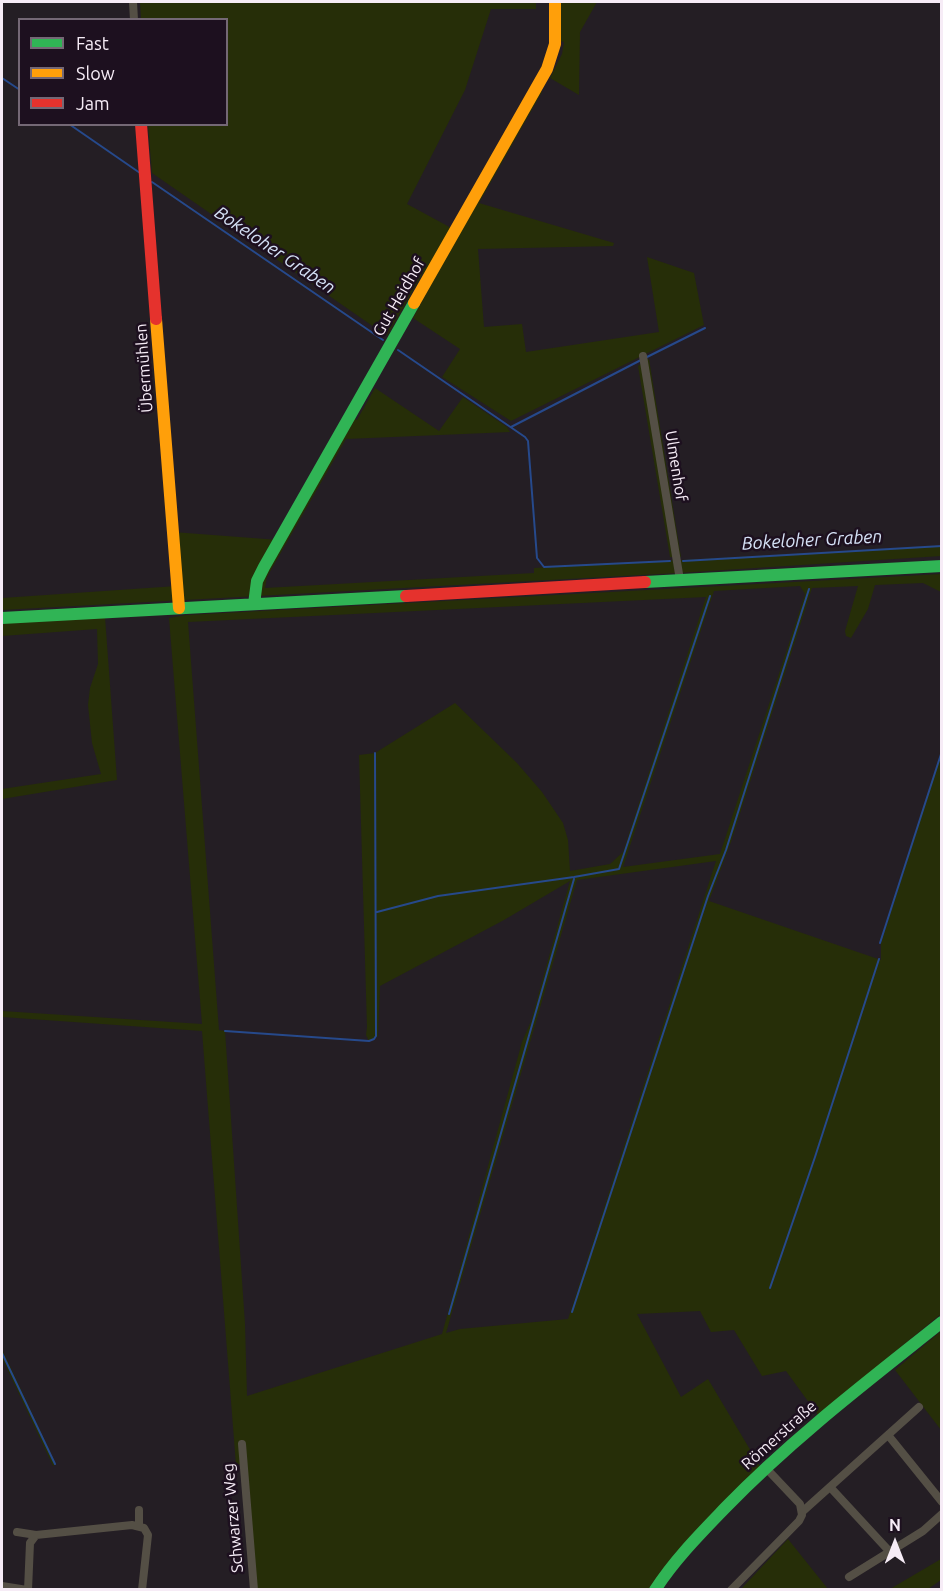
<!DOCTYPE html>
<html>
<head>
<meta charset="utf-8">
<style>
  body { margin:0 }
  #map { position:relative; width:943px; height:1591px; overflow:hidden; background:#241e24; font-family:Ubuntu,sans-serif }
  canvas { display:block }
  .frame { position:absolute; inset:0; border:3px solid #f6ecf6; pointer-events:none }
  .legend { position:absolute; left:18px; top:18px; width:210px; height:108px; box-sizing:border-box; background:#1d101f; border:2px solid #746875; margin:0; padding:8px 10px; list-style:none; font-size:18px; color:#f6ecf6 }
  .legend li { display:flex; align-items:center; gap:12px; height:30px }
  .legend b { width:30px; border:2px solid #746875 }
  .north { position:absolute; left:865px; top:1513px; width:60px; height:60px; -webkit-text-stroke:4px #1d101f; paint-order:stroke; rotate:0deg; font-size:16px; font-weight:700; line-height:24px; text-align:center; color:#f6ecf6 }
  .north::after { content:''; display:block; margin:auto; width:21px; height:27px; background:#f6ecf6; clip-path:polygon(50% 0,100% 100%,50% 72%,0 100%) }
</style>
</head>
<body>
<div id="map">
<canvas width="943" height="1591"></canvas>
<div class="frame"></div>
<ul class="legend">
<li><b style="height:8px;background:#30b455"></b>Fast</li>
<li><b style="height:8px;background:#ff9f0a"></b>Slow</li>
<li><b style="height:8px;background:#e5322d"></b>Jam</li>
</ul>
<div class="north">N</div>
</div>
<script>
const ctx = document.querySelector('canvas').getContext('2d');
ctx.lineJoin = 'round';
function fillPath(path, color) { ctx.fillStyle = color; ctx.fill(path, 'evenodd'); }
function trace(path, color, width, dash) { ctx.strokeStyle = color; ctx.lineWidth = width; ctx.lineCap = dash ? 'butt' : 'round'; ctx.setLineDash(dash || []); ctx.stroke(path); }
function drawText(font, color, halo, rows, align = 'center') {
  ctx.font = font + ' Ubuntu,sans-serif'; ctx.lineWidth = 5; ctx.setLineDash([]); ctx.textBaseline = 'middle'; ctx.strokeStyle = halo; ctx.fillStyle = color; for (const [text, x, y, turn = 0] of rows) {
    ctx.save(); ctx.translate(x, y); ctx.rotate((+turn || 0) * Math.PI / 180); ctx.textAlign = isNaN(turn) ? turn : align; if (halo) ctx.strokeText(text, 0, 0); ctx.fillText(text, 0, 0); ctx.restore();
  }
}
const green = new Path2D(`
  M140 2H536V9H491L465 90 407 204 455 230 536 89 542 92 479 203 614 243 613 246 478 249 484 327 522 324 526 352 659 332 647 257 694 273 704 325 511 421 442 377 460 349 413 318 434 279 423 273 387 336 152 173 148 125 226 124V20L141 19Z
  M555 2H597L580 32 579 95 550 78 562 54 564 42 556 40Z
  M649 359 681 557H670L638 366Z
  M375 388 439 431 463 397 507 427 510 432 346 439 267 577 265 588 534 573V568L941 546V556L678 573 2 610V598L177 586 173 532 279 540 350 416 357 420Z
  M941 574V592L923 583 875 585 868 609 851 638 846 636 845 631 858 586 812 588 731 842 709 901 881 960V943L941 752V1314L818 1415 786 1371 762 1376 734 1330 711 1332 700 1311 637 1314 681 1397 708 1379 761 1468 652 1589H254L243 1464 236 1465 202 1031 2 1017V1011L202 1024 169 618 187 615ZM800 586 805 594 720 854 623 867 714 591ZM706 597 623 852 610 864 570 871 568 840 563 823 542 792 517 763 455 703 375 753 359 755 367 1027 366 1035 369 1041 378 1036 380 986 504 920 570 881 531 1021 522 1042 442 1334 247 1396 245 1324 225 1031 219 1030 188 622ZM716 861 568 1319 460 1329 446 1333 577 880Z
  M105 617 117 780 2 799V789L101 774 92 743 88 705 90 688 98 664 97 629 2 636V622Z
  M941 1331V1430L895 1370Z
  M2 1349 56 1464 53 1466 2 1358Z
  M788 1539 828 1589H741Z
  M941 1559V1580L928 1589H890Z`);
const stream = new Path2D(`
  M2 78 20 90
  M69 124 140 173
  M152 182 383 340
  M398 350 525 437 528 441 537 558 544 567 670 561
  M647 357 705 328
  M511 427 641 360
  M683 561 942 546
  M377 912 438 896 574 877 619 869 710 596
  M880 943 942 751
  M225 1031 369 1041 374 1039 376 1036 375 753
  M770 1288 815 1157 879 959
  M572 1312 708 896 726 850 809 589
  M449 1314 574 879
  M2 1353 55 1464`);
const street = new Path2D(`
  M133 2 134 20
  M643 356 680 580
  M888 1435 942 1502
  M242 1444 254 1590
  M830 1487 890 1552
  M802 1512 919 1407
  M139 1525V1510
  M17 1532 36 1535
  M849 1577 923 1531 942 1514
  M2 1586 27 1590
  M28 1590 30 1543 36 1535 132 1525 144 1528 148 1535 142 1590
  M731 1590 799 1521 802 1515 800 1504 765 1467`);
const fast = new Path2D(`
  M645 582 942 566
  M254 604 257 581 264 567 414 303
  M2 618 406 596
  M655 1590C675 1559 701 1533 726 1507 793 1438 868 1381 942 1322`);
const slow = new Path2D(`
  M414 303 547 69 555 44V2
  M156 319 179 608`);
const jam = new Path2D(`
  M141 124 156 319
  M406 596 645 582`);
const streetNames = [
  ["Gut Heidhof",399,297,-60],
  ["Übermühlen",144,368,-94],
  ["Ulmenhof",676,466,81],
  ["Römerstraße",779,1435,-42],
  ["Schwarzer Weg",233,1518,-95]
];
const waterNames = [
  ["Bokeloher Graben",275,250,34],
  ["Bokeloher Graben",812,540,-3]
];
fillPath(green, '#262e08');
trace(stream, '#26498b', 2);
trace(street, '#544f45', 8);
trace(fast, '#30b455', 12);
trace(slow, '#ff9f0a', 12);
trace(jam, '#e5322d', 12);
drawText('16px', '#f6ecf6', '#1d101f', streetNames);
drawText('italic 18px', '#d5e1f6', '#1d101f', waterNames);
</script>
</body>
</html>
